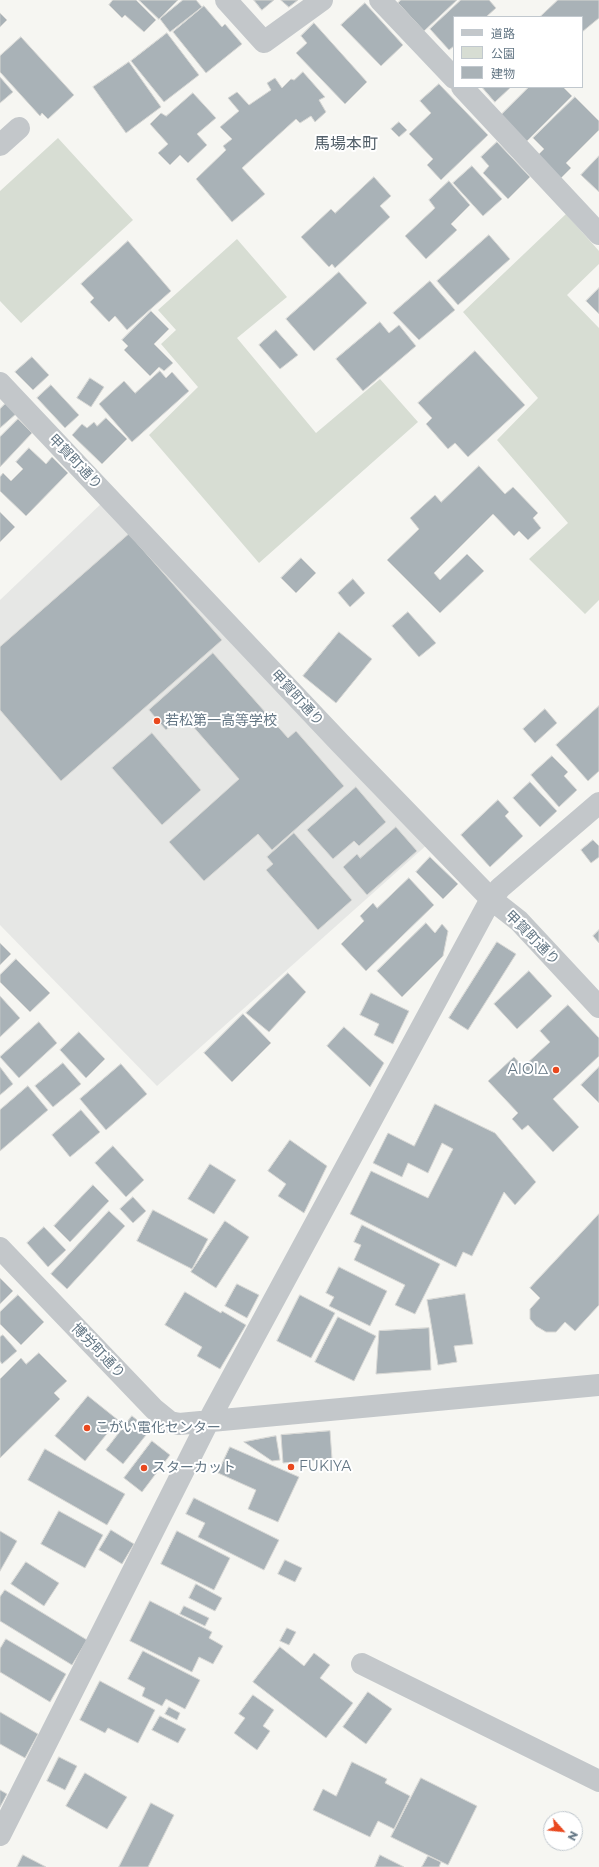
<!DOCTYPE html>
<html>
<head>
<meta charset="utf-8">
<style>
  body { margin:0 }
  #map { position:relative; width:599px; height:1867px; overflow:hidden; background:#f6f6f2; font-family:Montserrat,"Noto Sans JP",sans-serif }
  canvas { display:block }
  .legend { position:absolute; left:453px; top:16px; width:130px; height:72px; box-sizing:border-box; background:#fff; border:1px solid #c1c8ce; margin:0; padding:5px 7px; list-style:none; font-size:12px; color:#637684 }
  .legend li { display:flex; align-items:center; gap:8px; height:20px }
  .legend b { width:20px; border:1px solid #c1c8ce }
  .north { position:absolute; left:543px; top:1811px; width:40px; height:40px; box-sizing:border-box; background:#fff; border:1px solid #c1c8ce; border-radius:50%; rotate:117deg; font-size:11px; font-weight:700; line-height:16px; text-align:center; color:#637684 }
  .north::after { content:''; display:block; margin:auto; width:14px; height:18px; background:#e9481e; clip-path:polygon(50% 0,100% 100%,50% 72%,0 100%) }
</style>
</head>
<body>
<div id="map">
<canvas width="599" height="1867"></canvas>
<ul class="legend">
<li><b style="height:5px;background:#c3c7ca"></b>道路</li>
<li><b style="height:11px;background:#d7ddd3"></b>公園</li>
<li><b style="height:11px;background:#a9b2b7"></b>建物</li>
</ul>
<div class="north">N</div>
</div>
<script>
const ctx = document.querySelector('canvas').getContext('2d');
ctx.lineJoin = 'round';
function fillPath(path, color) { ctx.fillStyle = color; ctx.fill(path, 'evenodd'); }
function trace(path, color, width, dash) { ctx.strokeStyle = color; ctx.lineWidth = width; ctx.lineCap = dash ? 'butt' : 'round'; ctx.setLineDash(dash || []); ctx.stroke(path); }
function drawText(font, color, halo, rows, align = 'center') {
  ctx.font = font + ' Montserrat,"Noto Sans JP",sans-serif'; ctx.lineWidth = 4; ctx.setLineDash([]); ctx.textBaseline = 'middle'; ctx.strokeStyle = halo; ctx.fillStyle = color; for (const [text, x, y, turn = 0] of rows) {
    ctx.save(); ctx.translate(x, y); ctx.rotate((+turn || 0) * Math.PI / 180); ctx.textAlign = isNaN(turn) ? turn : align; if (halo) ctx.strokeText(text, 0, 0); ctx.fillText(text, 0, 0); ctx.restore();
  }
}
const built = new Path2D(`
  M103 502 429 843 157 1086 0 925V600Z`);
const green = new Path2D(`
  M58 138 133 220 21 323 0 301V191Z
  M566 214 599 251V264L567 295 599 328V600L585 614 529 559 568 523 497 440 538 398 463 312Z
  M237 239 287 297 237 338 316 433 380 379 418 422 259 563 149 435 198 387 161 344 176 330 158 310Z`);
const building = new Path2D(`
  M113 0H136L156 20 144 32 125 15 122 18 109 5Z
  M139 0H178L159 19Z
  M183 0H196L202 7 170 32 160 19Z
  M254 0H274L262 10Z
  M281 0H298L289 7Z
  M401 0H457L424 31 398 3Z
  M461 0H489L496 8 486 17H454V46L449 50 430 29Z
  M558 0H599V18L582 32V17H540Z
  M365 3 403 45 381 66 341 25Z
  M204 6 222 27 225 24 242 44 206 73 173 32Z
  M0 13 7 20 0 27Z
  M314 23 367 82 345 104 296 53 307 43 301 36Z
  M167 33 199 75 164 102 131 61Z
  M21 37 74 95 48 119 42 113 40 116 0 72V56Z
  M129 62 161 107 126 133 93 87Z
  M303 72 325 97 319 100 326 112 315 122 311 116 300 123 296 119 242 168 265 194 232 222 196 179 226 150 223 146 232 139 220 127 239 111 228 98 237 92 249 105 271 90 267 83 275 78 282 88 291 79 294 80Z
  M0 77 13 92 0 103Z
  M439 84 488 135 441 180 427 165 433 159 409 134 431 113 420 101Z
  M482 87H511L495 102Z
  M529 87H563L572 96 526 142 500 116Z
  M193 93 216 118 197 134 207 145 188 163 180 155 170 165 158 153 168 144 150 124 161 113 166 116Z
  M575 97 599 121V130L566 163 571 168 559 180 536 157 544 149 533 138Z
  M399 122 407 130 399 137 391 129Z
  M497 142 530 177 508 199 483 173 489 166 481 157Z
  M599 156V192L581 175Z
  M472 166 502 199 483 216 453 183Z
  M374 177 391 196 380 206 390 217 335 268 332 264 329 267 301 237 331 209 335 213Z
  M449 181 470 205 451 224 457 230 426 259 405 236 435 208 429 200Z
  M489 235 510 259 458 305 437 281Z
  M128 241 171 291 127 330 115 316 109 322 90 302 94 298 81 284Z
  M339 272 367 303 314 351 286 319Z
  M430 281 455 310 419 340 393 313Z
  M599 288V314L586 301Z
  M151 311 169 329 154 344 173 363 164 371 159 367 150 376 124 350 128 346 122 340Z
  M380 322 389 333 399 325 416 346 363 391 336 359Z
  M276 330 298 355 280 369 259 345Z
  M475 351 525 405 468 457 455 443 448 449 426 424 432 418 418 403Z
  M32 357 49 375 33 390 15 372Z
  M160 371 166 378 172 372 189 391 132 442 99 404 124 381 135 393Z
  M90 378 104 387 91 407 77 398Z
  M51 385 79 415 65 428 37 398Z
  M7 402 17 413 0 428V409Z
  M106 418 127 439 102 464 72 435 82 424 87 428 94 422 97 426Z
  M18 419 32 433 0 467V437Z
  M29 448 46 464 52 457 68 473 26 516 0 491V477L3 473 11 481 23 469 16 462Z
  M479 466 505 494 513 487 538 513 533 518 541 528 528 540 519 531 514 536 493 514 434 573 440 580 467 554 484 571 440 613 387 560 419 529 410 518 435 495 441 502Z
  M0 512 15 527 0 542Z
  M129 534 222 640 61 781 0 710V647Z
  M301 558 316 573 296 593 281 578Z
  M353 579 365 593 350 607 338 593Z
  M408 612 436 643 419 657 392 626Z
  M339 632 372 659 336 703 303 676Z
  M213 653 288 738 296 731 344 786 272 850 258 834 204 881 169 842 239 779 183 715 166 730 149 710Z
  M599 706V771L588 781 556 745Z
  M545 709 557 723 535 743 523 729Z
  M152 733 201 790 162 825 112 768Z
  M552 756 568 772 564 776 577 790 559 807 531 775Z
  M530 782 557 811 540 827 513 798Z
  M356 787 386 822 359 846 354 841 333 859 307 830Z
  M498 800 509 812 505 816 523 836 490 867 461 835Z
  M396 827 417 851 367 895 343 867 357 854 360 858Z
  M294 833 352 900 318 930 266 870 273 864 267 857Z
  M593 840 599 846V857L591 863 581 850Z
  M430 857 458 884 443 899 416 872Z
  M409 878 434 905 366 971 341 944 364 921 360 916 373 903 377 908Z
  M426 923 435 933 442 924 448 931 443 956 402 997 377 971Z
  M599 930V943L593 936Z
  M497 942 516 954 468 1030 449 1018Z
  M0 943 11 954 0 965Z
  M16 959 50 993 30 1012 0 982V975Z
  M529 971 552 996 517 1029 494 1004Z
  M288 973 306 992 269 1032 246 1013Z
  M371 993 409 1011 393 1044 374 1035 379 1024 360 1015Z
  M0 996 20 1018 0 1037Z
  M568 1005 599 1038V1056L553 1099 579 1127 553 1152 528 1125 522 1130 512 1119 518 1113 488 1081 514 1057 523 1067 550 1042 540 1031Z
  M243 1014 271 1043 232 1082 204 1053Z
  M39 1022 57 1043 19 1078 0 1057Z
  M344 1027 384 1063 370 1087 327 1046Z
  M79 1032 105 1059 86 1078 60 1050Z
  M63 1063 81 1084 53 1107 35 1086Z
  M121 1064 147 1094 106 1130 80 1099Z
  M0 1067 13 1084 0 1095Z
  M599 1067V1103L581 1085Z
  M28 1086 48 1110 0 1151V1110Z
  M435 1104 495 1133 536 1182 515 1205 504 1192 472 1256 463 1252 456 1267 350 1214 371 1171 428 1198 453 1149 442 1143 428 1173 408 1163 402 1177 373 1163 388 1133 414 1146Z
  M81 1110 100 1132 70 1157 52 1135Z
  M290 1140 327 1166 304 1213 278 1196 286 1184 268 1171Z
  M113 1146 144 1180 126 1197 95 1163Z
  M210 1164 236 1180 214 1214 188 1199Z
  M93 1185 109 1201 70 1242 54 1226Z
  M133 1197 146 1211 133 1223 120 1209Z
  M153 1210 208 1239 192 1269 137 1241Z
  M109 1211 125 1226 67 1289 51 1274Z
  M599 1214V1305L575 1331 565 1322 556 1332H546L536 1326 530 1319V1309L540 1298 530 1288Z
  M225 1221 249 1237 216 1288 191 1272Z
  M362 1225 440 1264 415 1314 395 1305 405 1285 354 1260 361 1245 354 1242Z
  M44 1227 66 1250 48 1267 27 1243Z
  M339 1267 387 1291 370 1326 329 1306 334 1297 326 1293Z
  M0 1278 13 1291 0 1304Z
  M237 1284 259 1295 247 1318 225 1306Z
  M185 1292 221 1313 222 1311 246 1325 220 1369 197 1356 202 1347 165 1325Z
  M465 1294 473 1344 454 1346 457 1362 438 1365 427 1300Z
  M18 1295 44 1322 21 1345 0 1324V1312Z
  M300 1295 335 1313 311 1358 277 1341Z
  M338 1317 376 1336 354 1381 315 1362Z
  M429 1328 431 1370 376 1374 379 1331Z
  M3 1335 17 1351 2 1364 0 1361V1337Z
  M39 1353 67 1381 54 1393 60 1399 0 1458V1379L21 1358 26 1364Z
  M88 1396 118 1420 85 1461 55 1436Z
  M132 1416 150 1430 123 1464 106 1450Z
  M330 1431 332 1459 283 1463 281 1435Z
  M276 1436 280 1460 272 1461 244 1442Z
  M152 1441 170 1455 142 1492 124 1478Z
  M230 1447 299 1477 278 1522 248 1509 256 1490 218 1473Z
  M45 1449 125 1494 107 1525 28 1480Z
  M194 1498 279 1540 264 1570 198 1537 205 1523 186 1514Z
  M59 1511 103 1535 85 1568 41 1544Z
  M111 1530 134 1544 122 1564 99 1550Z
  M0 1531 17 1541 0 1571Z
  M177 1531 230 1558 214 1590 161 1564Z
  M285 1560 302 1568 295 1582 278 1574Z
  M26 1562 59 1583 44 1606 11 1584Z
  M196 1584 222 1598 215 1611 189 1598Z
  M5 1590 87 1640 72 1665 0 1621V1597Z
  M150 1601 212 1632 209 1638 223 1646 213 1664 199 1657 192 1672 130 1641Z
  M184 1606 209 1618 205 1626 180 1614Z
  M287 1628 296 1632 289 1645 280 1641Z
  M6 1639 66 1674 50 1702 0 1672V1649Z
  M280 1647 304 1666 314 1653 330 1665 320 1678 353 1703 326 1738 253 1682Z
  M143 1651 200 1680 185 1709 166 1699 162 1706 142 1696 145 1688 128 1679Z
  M100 1681 155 1710 138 1743 108 1728 105 1733 80 1720Z
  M368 1692 392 1709 366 1744 343 1727Z
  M253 1695 274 1710 263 1726 270 1731 257 1750 234 1733 245 1718 239 1714Z
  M169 1707 180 1713 177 1720 165 1714Z
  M0 1712 38 1734 25 1758 0 1744Z
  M160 1716 186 1729 178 1743 152 1730Z
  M59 1757 77 1766 65 1790 47 1781Z
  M352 1762 387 1779 385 1783 410 1796 394 1829 378 1821 370 1837 313 1810 323 1789 336 1796Z
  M85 1773 127 1797 107 1829 66 1806Z
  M421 1778 477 1806 448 1865 391 1837Z
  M0 1790 7 1794 0 1807Z
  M151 1803 174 1815 148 1867H119Z
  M23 1855 46 1867H17Z
  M380 1855 404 1867H375Z
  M428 1856 441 1862 439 1867H422Z`);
const minor = new Path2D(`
  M226 0 264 42 322 0
  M380 0 454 78
  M462 87 599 234
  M0 145 19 128
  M0 383 340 743 491 899 519 921 599 1007
  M0 1248 154 1409 170 1422 179 1424 599 1385
  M362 1664 599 1781
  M0 1835 209 1420 491 899 500 888 599 803`);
const markers = [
  [157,721,4,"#e9481e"],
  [556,1070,4,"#e9481e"],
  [87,1428,4,"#e9481e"],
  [291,1467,4,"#e9481e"],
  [144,1468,4,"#e9481e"]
];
const streetNames = [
  ["甲賀町通り",75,462,46],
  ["甲賀町通り",297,698,47],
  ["甲賀町通り",532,938,45],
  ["博労町通り",98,1351,46]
];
const poiNames = [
  ["若松第一高等学校",165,721],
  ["AIOIΔ",548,1070,"right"],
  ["こがい電化センター",95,1428],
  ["FUKIYA",299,1467],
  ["スターカット",152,1468]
];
const quarterNames = [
  ["馬場本町",346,144]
];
fillPath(built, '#e6e7e5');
fillPath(green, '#d7ddd3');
fillPath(building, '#a9b2b7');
trace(building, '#d7d7d4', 1);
trace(minor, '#c3c7ca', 22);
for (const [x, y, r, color] of markers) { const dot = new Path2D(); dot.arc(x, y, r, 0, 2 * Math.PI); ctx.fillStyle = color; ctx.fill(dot); trace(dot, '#fff', 1.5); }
drawText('14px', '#637684', '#fff', streetNames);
drawText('14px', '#637684', '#fff', poiNames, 'left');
drawText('16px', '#525f69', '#fff', quarterNames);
</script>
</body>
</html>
